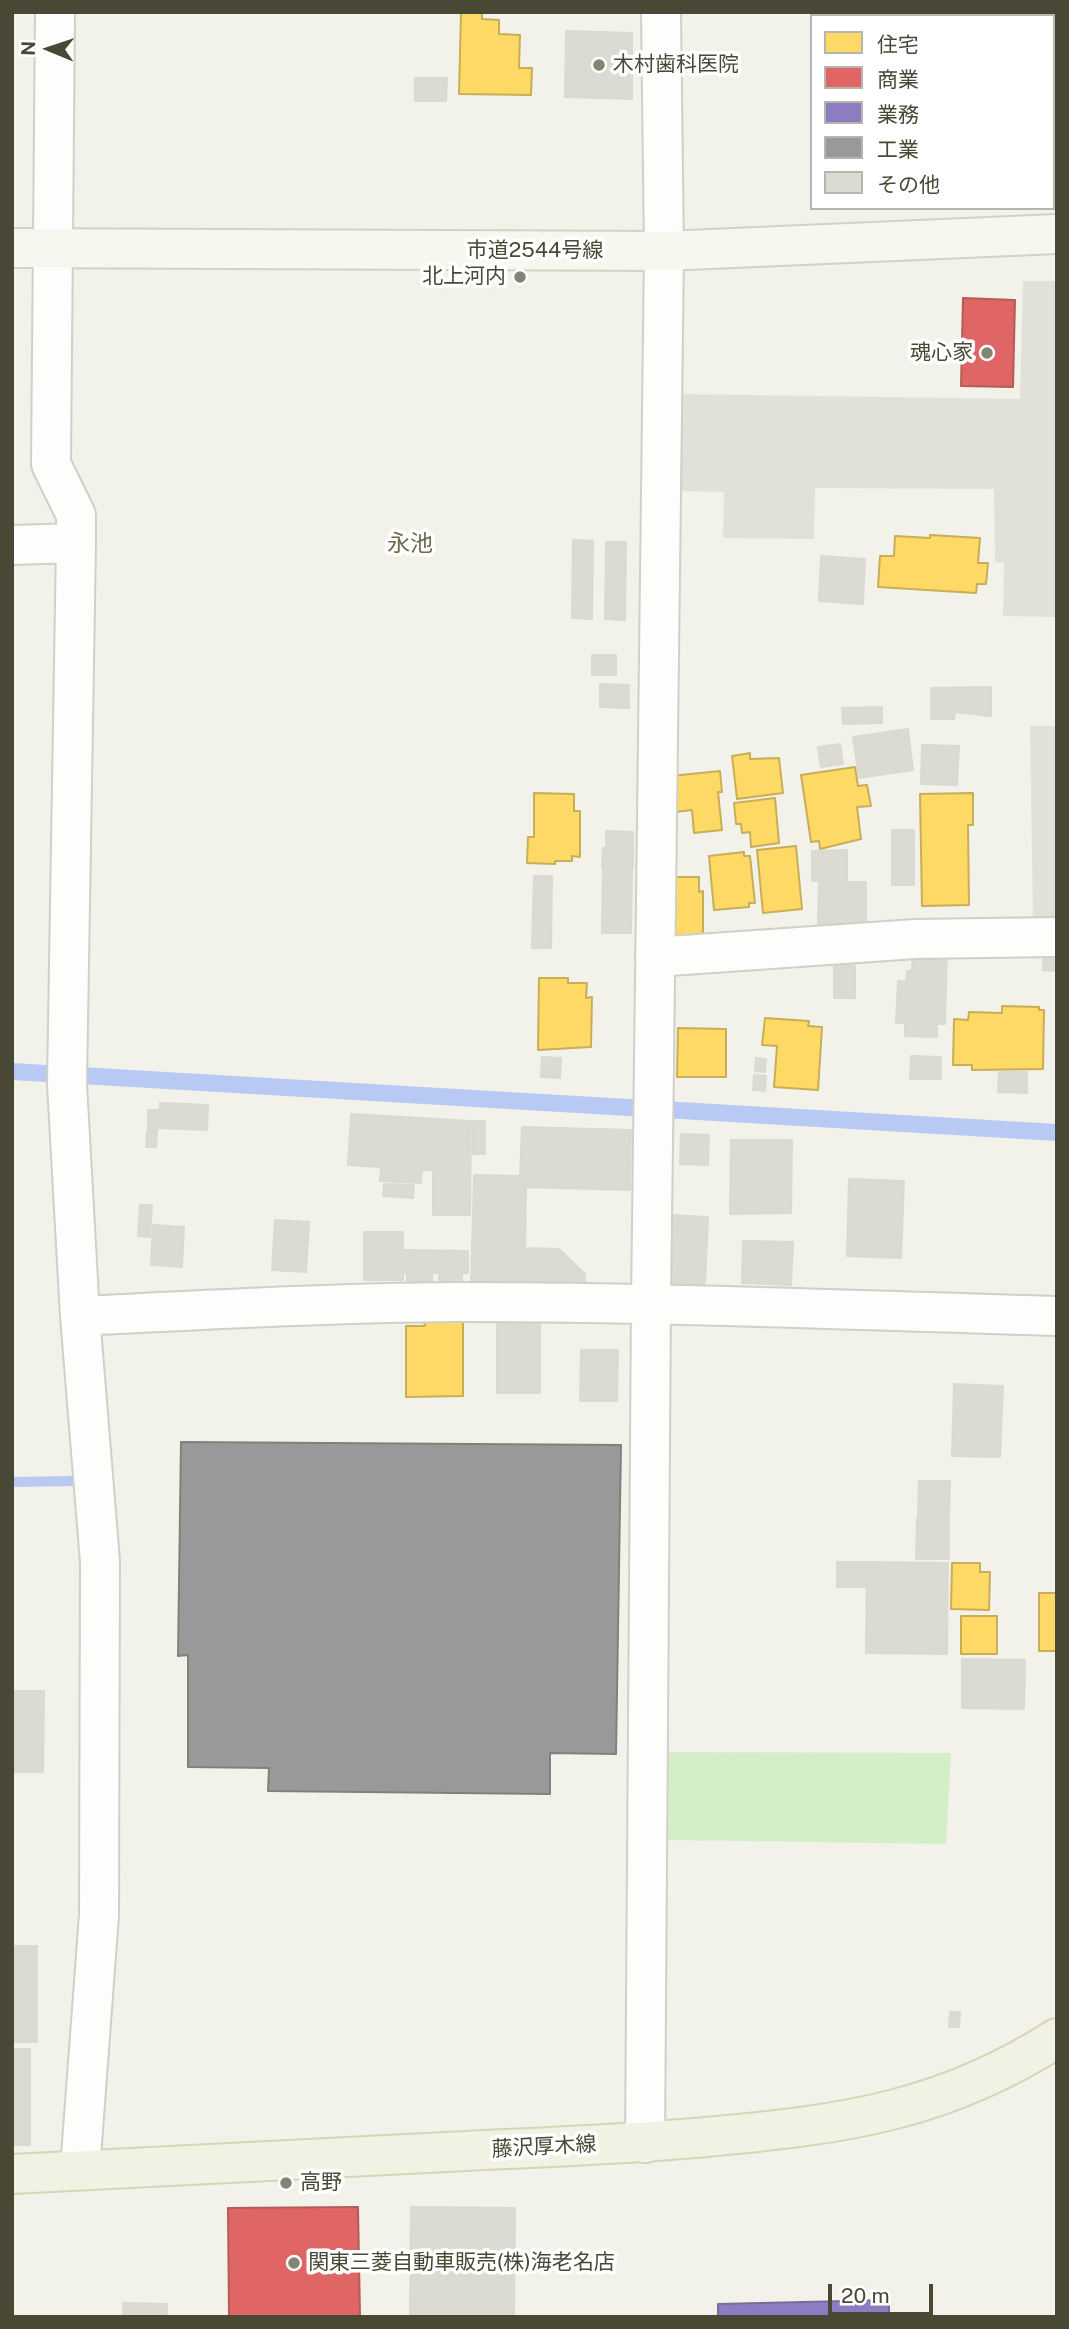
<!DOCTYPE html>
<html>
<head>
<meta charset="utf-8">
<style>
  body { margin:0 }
  #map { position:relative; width:1069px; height:2329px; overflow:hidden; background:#f2f2ea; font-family:"Public Sans","Noto Sans JP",sans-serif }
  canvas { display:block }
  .frame { position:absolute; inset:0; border:14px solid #494835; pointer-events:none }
  .legend { position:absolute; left:810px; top:14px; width:245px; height:196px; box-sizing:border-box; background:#fff; border:2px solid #b6b6ae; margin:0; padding:9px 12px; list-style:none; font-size:21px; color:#494835 }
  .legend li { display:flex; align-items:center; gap:14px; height:35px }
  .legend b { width:35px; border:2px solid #b6b6ae }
  .north { position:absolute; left:14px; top:14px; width:70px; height:70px; -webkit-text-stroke:5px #fff; paint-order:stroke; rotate:272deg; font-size:19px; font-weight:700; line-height:28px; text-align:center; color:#494835 }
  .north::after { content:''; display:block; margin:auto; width:24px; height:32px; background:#494835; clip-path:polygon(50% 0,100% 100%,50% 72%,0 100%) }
  .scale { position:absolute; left:828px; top:2284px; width:105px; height:32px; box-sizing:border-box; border:4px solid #494835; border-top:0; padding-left:9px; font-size:21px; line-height:24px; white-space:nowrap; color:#494835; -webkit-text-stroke:5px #fff; paint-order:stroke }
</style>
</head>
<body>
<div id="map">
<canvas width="1069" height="2329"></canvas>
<div class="frame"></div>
<ul class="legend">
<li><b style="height:19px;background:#ffd966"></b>住宅</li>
<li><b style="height:19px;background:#e06666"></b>商業</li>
<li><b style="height:19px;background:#8e7cc3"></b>業務</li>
<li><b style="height:19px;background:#999"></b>工業</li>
<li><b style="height:19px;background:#dcdbd3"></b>その他</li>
</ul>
<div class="north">N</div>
<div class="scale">20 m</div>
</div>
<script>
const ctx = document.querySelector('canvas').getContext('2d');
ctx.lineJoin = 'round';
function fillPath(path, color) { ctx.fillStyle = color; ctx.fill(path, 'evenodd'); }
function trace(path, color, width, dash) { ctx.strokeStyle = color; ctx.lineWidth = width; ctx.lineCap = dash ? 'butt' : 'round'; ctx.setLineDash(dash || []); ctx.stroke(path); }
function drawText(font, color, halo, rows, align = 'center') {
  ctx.font = font + ' "Public Sans","Noto Sans JP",sans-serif'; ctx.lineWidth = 7; ctx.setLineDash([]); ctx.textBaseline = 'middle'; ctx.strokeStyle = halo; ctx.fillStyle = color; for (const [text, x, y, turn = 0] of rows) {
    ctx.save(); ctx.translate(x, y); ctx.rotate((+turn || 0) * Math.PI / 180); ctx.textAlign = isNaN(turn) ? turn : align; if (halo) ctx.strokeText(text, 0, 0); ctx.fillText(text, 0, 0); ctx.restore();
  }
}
const green = new Path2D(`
  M667 1752 951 1753 946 1844 666 1840Z`);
const parking = new Path2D(`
  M1053 126H1057V193H1053Z
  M1023 281H1057V617L1003 616 1004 563 995 562 994 489 815 488 814 539 723 538 724 492 680 491 681 394 1020 399Z
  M1030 726H1057V922L1033 921Z`);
const water = new Path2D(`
  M12 1063 1057 1124V1141L12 1080Z`);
const homes = new Path2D(`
  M461 12H482V19L499 20V34L520 35 519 68H532L531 95 459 94Z
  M930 535 980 538 978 563H988L986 584H977L976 593 878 587 880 556H894L895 536 930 538Z
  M750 753V759L779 758 783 793 737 799 732 756Z
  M855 767 858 786 867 785 871 806 857 807 861 839 820 849 819 841 811 842 801 775Z
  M720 771 722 792H718L722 830 694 833 692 810 675 812 671 776Z
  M534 793 574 794V811H580V857L572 856V861H555V864L527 863 528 837H534Z
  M973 793V825H968L969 905 922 906 920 794Z
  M775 798 779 843 751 847 750 832 742 833 741 824H736L734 803Z
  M796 846 802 909 763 913 757 850Z
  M744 852V856H750L755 903H749V907L714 910 709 856Z
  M662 877H699V892L703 891V939H670Z
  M539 978H568V983H587L586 998 592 997 591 1047 538 1050Z
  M1002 1006 1039 1007V1010H1044L1043 1069 972 1070V1065H953L954 1019 968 1020 969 1012 1002 1013Z
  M765 1018 809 1021 808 1026 822 1027 818 1090 774 1087 777 1046 762 1045Z
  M678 1028 726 1029V1077H677Z
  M424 1321H463V1396L406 1397V1326H425Z
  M952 1563H980V1572H990L989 1610 951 1609Z
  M1039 1593H1057V1651H1039Z
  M961 1616H997V1654H961Z`);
const shops = new Path2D(`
  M963 298 1015 300 1013 387 961 386Z
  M358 2207 360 2317H229L228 2208Z`);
const offices = new Path2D(`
  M889 2300V2317H718V2304Z`);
const industry = new Path2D(`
  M181 1442 621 1445 616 1754 550 1753V1794L268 1791 269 1768 188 1767V1655L178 1656Z`);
const stream = new Path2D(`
  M12 1482 73 1481`);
const building = new Path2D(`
  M566 31 632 33V99L565 97Z
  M415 78H447L446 101H415Z
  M573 540 593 541 592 619 572 618Z
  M606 542H626L625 620 605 619Z
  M821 556 865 559 863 604 819 601Z
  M592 655H616V675H592Z
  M600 684 629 685V708L600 707Z
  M991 687V716L955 712 954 719H931V688Z
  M882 707V723L843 724 842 708Z
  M908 729 913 770 859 778 853 737Z
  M840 744 843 764 821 767 818 747Z
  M922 745 959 746 957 785 921 784Z
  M892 830H914V885H892Z
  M606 831 633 832V847H606Z
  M603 848H633V868L602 867Z
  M847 850V881H812V851Z
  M603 868 632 869 631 933H602Z
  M534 876H552L551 948H532Z
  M819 882H866V925L818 924Z
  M913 949 947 950 945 1024H937V1037L905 1036V1023H896L898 981 906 982 907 971H912Z
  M1044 950H1057V971L1043 970Z
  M834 964H855V998H834Z
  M911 1056 941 1057V1079H910Z
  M542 1057 561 1058 560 1078 541 1077Z
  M756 1058 766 1059 765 1072 755 1071Z
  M999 1072H1027V1093L998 1092Z
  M754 1075 766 1076 765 1091 753 1090Z
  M160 1103 208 1105 207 1130 158 1128Z
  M148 1110H158L157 1129H148Z
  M351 1114 471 1121 470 1215H433V1170H422L421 1183 380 1181 381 1167 348 1165Z
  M473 1121H485V1154H473Z
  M522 1127 631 1130 630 1190 526 1187 525 1248 559 1249 585 1274V1289L471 1286 474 1175 520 1176Z
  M147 1131H157L156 1147H146Z
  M681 1134 709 1135 708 1165 680 1164Z
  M731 1140H792L791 1213 730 1214Z
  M849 1179 904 1181 901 1258 847 1256Z
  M384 1184 414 1185 413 1198 383 1196Z
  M140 1205H152L150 1237 138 1236Z
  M671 1215 708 1217 705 1284 668 1283Z
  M275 1220 309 1222 306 1272 272 1270Z
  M153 1225 184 1227 182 1267 151 1265Z
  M364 1232H403V1280H364Z
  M743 1241 793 1242 791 1285 742 1283Z
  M404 1250 468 1251V1273H404Z
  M407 1274H432V1285H407Z
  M439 1274 462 1275V1286H439Z
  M497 1324H540V1393H497Z
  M581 1350H618L617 1401H580Z
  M954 1384 1003 1386 1000 1457 952 1456Z
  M919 1481H950L949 1517H918Z
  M917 1518H949V1559H916Z
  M837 1562H865V1587H837Z
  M867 1562 948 1563 947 1654 866 1653Z
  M962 1659 1025 1660 1024 1709 962 1708Z
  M12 1691H44L43 1772H12Z
  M12 1946H37V2042H12Z
  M950 2012H960L959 2027H949Z
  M12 2049H30V2145H12Z
  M411 2207 515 2208 514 2317H410Z
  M123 2303 167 2304V2317H123Z`);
const street = new Path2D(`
  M55 12 51 464 76 515V543L67 1084 80 1316 100 1562 99 1915 80 2170
  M12 545 76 543
  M655 957 915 939 1057 937
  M80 1316C205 1310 330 1303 455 1302 655 1302 856 1310 1057 1316
  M645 2143 651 1304 664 251 661 12`);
const secondary = new Path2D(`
  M12 248 664 251 1057 234`);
const primary = new Path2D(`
  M12 2174C164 2166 315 2158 466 2151 550 2147 634 2144 717 2136 846 2124 945 2110 1057 2038`);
const markers = [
  [599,65,7,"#848474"],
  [520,277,7,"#848474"],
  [987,353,7,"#848474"],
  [286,2183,7,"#848474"],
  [294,2263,7,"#848474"]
];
const poiNames = [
  ["木村歯科医院",613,65],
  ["北上河内",506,277,"right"],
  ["魂心家",973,353,"right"],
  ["高野",300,2183],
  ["関東三菱自動車販売(株)海老名店",308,2263]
];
const streetNames = [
  ["市道2544号線",535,251],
  ["藤沢厚木線",544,2147,-3]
];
const neighbourhoodNames = [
  ["永池",410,544]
];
fillPath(green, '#d4efc8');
fillPath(parking, '#e1e1da');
fillPath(water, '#b8c9f3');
fillPath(homes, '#ffd966');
trace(homes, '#c8ae57', 2);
fillPath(shops, '#e06666');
trace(shops, '#b35d57', 2);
fillPath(offices, '#8e7cc3');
trace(offices, '#796c98', 2);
fillPath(industry, '#999');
trace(industry, '#81817b', 2);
trace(stream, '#b8c9f3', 10);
fillPath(building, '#dcdbd3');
trace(building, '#dadad0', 2);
trace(street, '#d0d0c8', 42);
trace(secondary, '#d2d3c2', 42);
trace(primary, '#d5d6b6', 42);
trace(street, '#fdfdfc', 38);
trace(secondary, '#f6f7ef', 38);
trace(primary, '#f1f1e4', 38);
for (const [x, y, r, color] of markers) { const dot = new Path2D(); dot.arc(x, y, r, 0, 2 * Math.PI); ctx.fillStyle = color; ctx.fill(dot); trace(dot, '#fff', 2.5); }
drawText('21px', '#494835', '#fff', poiNames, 'left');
drawText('21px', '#494835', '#fff', streetNames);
drawText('23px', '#6d6a4c', '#fff', neighbourhoodNames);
</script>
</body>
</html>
